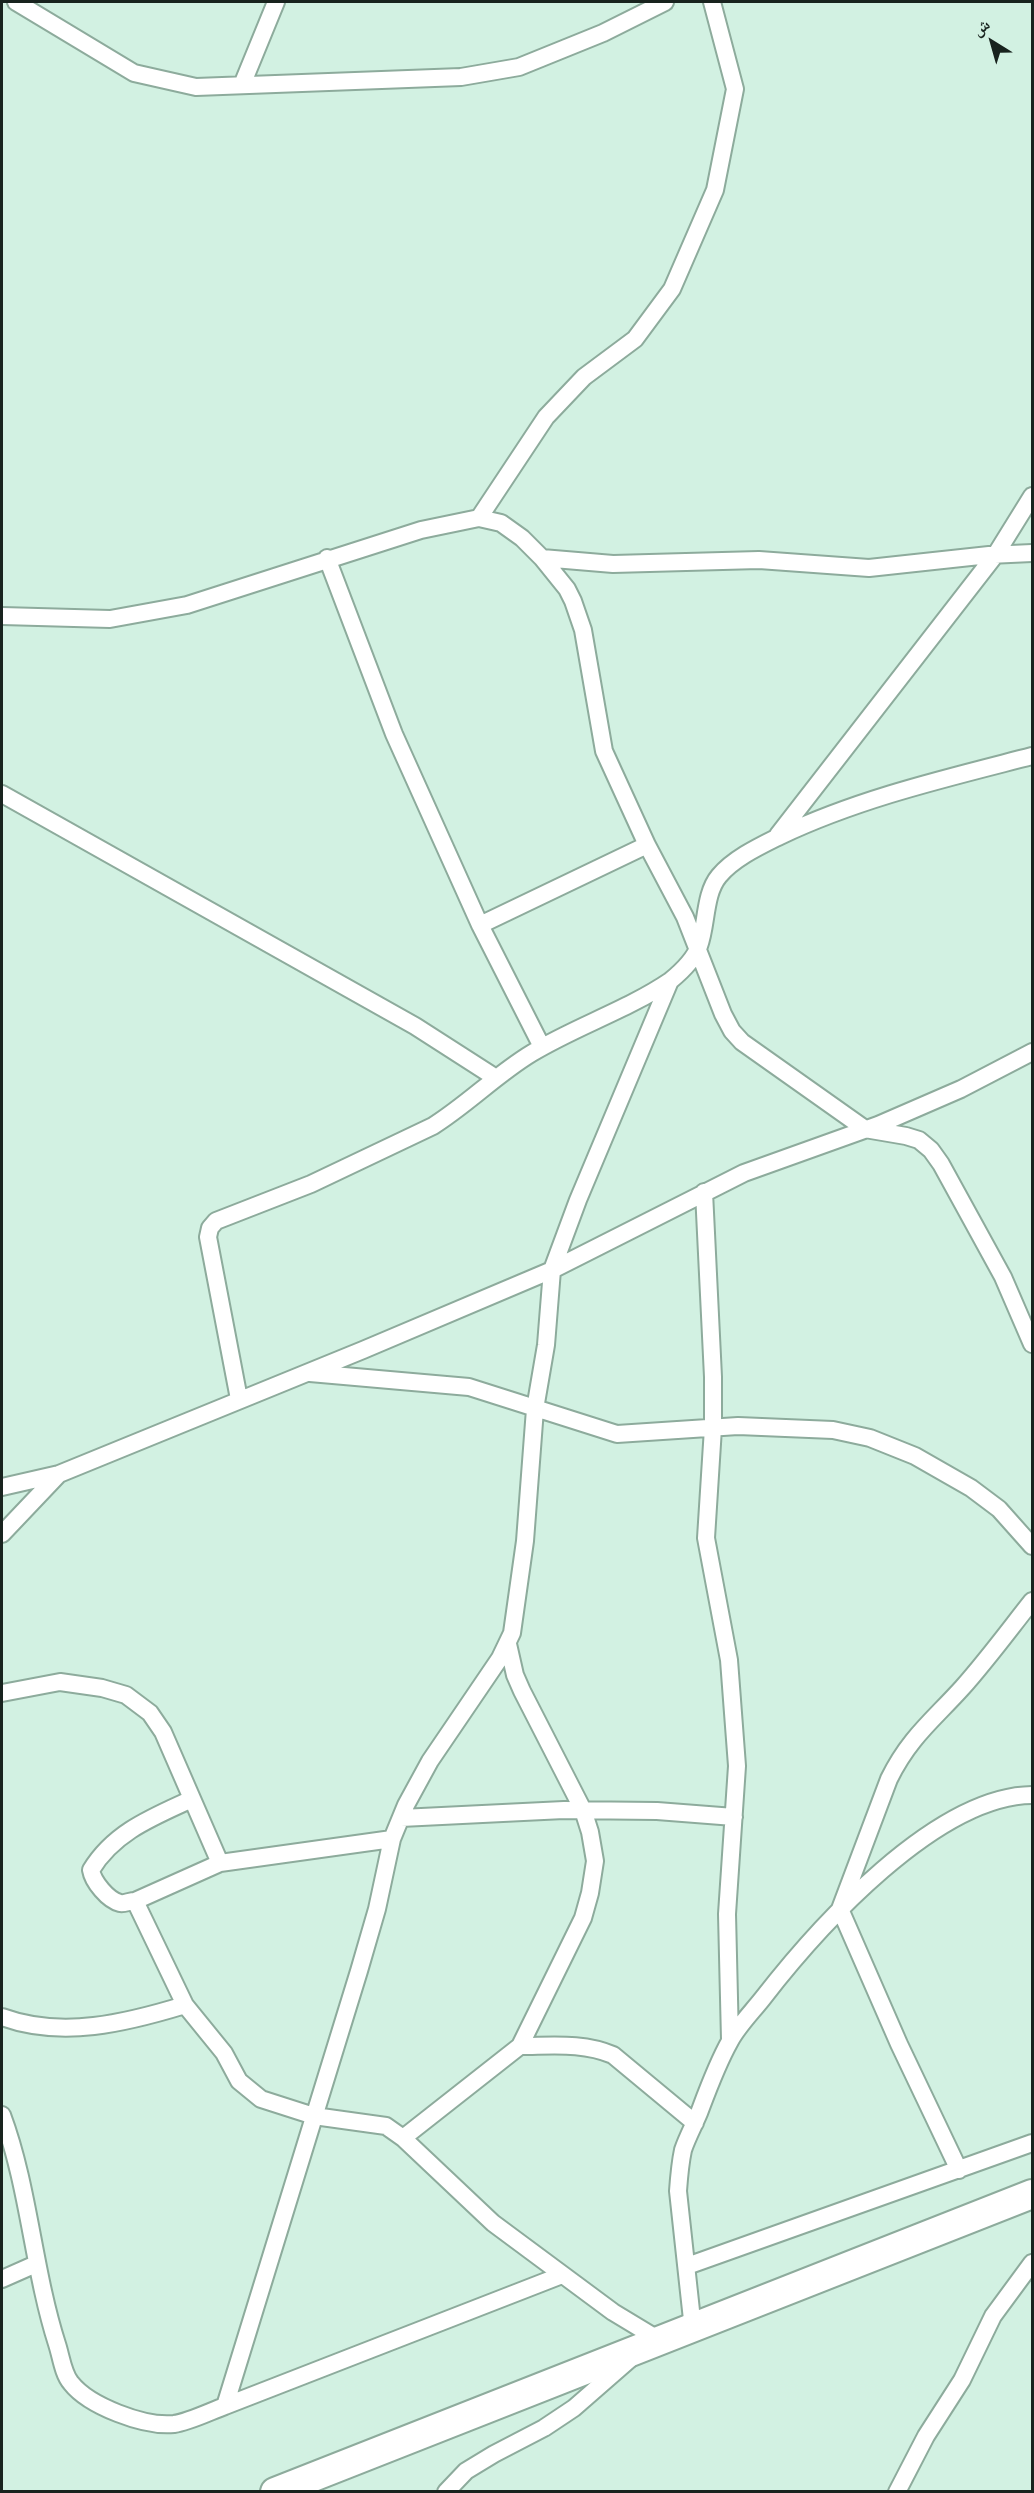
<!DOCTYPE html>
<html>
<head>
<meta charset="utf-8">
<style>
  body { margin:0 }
  #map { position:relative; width:1034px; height:2493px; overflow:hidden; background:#d2f1e2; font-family:Cabin,"Noto Naskh Arabic",sans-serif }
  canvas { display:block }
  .frame { position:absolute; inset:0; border:3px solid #18231e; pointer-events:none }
  .north { position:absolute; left:962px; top:12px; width:60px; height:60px; -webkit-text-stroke:4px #d2f1e2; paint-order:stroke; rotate:323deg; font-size:16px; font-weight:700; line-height:24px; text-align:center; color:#18231e }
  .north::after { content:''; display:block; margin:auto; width:21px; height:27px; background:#18231e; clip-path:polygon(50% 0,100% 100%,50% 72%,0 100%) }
</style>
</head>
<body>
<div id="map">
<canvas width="1034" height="2493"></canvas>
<div class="frame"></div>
<div class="north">ش</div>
</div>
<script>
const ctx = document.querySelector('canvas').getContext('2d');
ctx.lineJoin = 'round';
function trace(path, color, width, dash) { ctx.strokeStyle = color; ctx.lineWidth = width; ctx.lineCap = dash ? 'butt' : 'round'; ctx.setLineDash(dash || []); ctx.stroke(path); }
const minor = new Path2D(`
  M16 2 134 73 196 87 461 77 519 67 603 33 665 2
  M242 85 276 2
  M479 518 546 417 584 377 635 339 672 289 715 190 735 89 712 2
  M327 558 394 734 480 925 542 1047
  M542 558 613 564 759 560 869 568 989 555 1032 553
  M2 616 110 619 187 605 421 530 479 518 501 523 522 538 542 558 567 589 573 601 583 630 604 751 647 845 685 917 723 1014 732 1031 742 1042 865 1129 906 1136 919 1140 931 1150 941 1164 1003 1277 1032 1344
  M2 794 415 1026 496 1078
  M778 835 996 554 1032 496
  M480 925 647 845
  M704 1192 713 1377V1428L706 1538 729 1660 737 1766 727 1914 730 2040
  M310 1373 469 1387 617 1434 738 1426 833 1430 870 1438 915 1456 971 1488 999 1509 1032 1546
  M239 1399 208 1237 210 1228 216 1221 311 1184 433 1126C468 1104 497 1074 532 1053 577 1026 627 1010 670 981 681 972 694 960 699 946 707 925 704 894 719 876 734 858 760 846 780 836 860 798 947 778 1032 756
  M2 1487 59 1474 363 1350 552 1270 744 1173 878 1125 961 1089 1032 1052
  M2 1534 58 1475
  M2 1693 60 1682 102 1688 126 1695 150 1713 163 1732 220 1863
  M192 1799C153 1817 114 1832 91 1870 93 1882 108 1900 120 1903 124 1904 130 1901 135 1901L220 1863 392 1839
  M401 1818 564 1810 657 1811 734 1817
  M135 1901 185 2005 224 2053 239 2081 261 2099 314 2116 386 2126 403 2138 493 2223 613 2312 661 2341
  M2 2017C62 2039 126 2023 185 2005
  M520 2046C551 2046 583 2042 613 2055L695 2123
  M2 2115C29 2187 33 2269 57 2344 61 2356 63 2374 71 2383 89 2406 144 2427 174 2424 189 2422 211 2411 225 2406L562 2275
  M403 2138 520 2046 583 1918 590 1893 595 1861 590 1832 583 1810 522 1691 515 1675 508 1644
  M959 2170 899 2044 840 1909 889 1779C909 1738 933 1720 962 1688 987 1660 1009 1630 1032 1601
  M687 2266 1032 2143
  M2 2279 36 2264
  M693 2329 678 2191C679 2177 680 2164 683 2150 687 2138 694 2125 699 2113 708 2089 717 2064 730 2041 738 2026 752 2012 763 1998 818 1927 936 1796 1032 1795
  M225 2406 359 1971 377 1909 392 1839 406 1805 430 1761 500 1658 512 1633 525 1541 535 1409 546 1345 552 1270 578 1200 670 981
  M446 2492 466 2471 494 2454 544 2428 574 2408 629 2360
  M897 2492 926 2436 962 2380 993 2316 1032 2263`);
const trunk = new Path2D(`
  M275 2492 1032 2194`);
trace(minor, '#8dab9c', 20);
trace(trunk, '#8dab9c', 32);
trace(minor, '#fff', 16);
trace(trunk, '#fff', 28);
</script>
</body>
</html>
